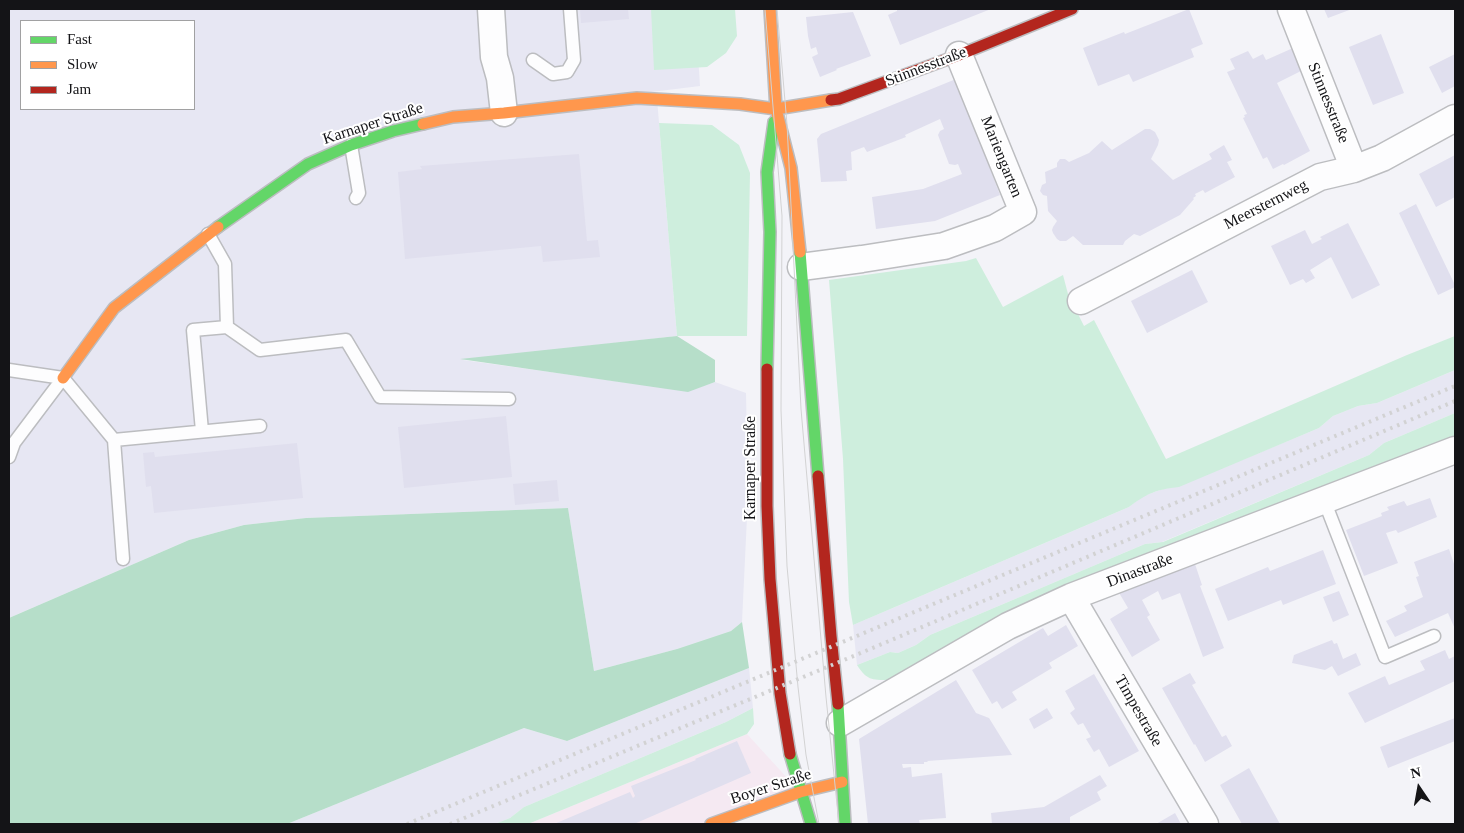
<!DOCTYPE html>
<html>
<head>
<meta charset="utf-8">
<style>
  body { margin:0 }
  #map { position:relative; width:1464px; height:833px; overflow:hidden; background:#f3f3f8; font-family:Georgia,serif }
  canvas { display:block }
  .frame { position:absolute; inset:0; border:10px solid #141417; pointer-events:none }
  .legend { position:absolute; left:20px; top:20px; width:175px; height:90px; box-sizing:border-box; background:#fff; border:1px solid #a1a1a2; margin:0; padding:6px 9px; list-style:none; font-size:15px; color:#141417 }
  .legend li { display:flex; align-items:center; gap:10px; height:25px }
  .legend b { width:25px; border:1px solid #a1a1a2 }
  .north { position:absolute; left:1394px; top:763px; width:50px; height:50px; -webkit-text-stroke:4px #fff; paint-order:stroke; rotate:348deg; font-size:14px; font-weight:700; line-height:20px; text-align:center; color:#141417 }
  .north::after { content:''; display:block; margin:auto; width:18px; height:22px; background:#141417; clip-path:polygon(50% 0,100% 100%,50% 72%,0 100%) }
</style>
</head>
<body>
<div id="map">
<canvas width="1464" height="833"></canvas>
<div class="frame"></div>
<ul class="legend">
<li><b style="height:6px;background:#63d668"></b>Fast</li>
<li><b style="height:6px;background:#ff974d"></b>Slow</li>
<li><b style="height:6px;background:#b3261e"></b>Jam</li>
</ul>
<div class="north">N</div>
</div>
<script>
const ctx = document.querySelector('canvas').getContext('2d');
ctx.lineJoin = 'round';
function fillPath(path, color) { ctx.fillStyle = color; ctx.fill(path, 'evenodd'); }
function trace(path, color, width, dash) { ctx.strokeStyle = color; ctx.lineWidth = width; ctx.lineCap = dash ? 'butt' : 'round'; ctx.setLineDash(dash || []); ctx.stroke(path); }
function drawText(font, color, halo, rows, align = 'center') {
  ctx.font = font + ' Georgia,serif'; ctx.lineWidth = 4; ctx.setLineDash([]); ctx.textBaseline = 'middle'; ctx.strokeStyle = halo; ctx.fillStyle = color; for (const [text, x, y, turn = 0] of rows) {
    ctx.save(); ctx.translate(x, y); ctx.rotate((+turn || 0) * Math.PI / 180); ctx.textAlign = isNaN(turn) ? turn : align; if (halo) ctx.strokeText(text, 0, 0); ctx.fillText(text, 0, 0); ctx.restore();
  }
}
const built = new Path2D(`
  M9 9H695L700 86 505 110 657 99 677 336 463 360 688 391 715 382 746 393 748 496 742 622 731 631 677 649 594 671 568 508 306 518 244 525 189 540 9 618ZM21 21H194V109H21Z
  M1455 370V413L1384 443 1369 455 1162 542 1145 544 930 635 916 645 898 653 890 652 857 665 853 625 1129 507 1143 496 1163 489 1179 486 1319 428 1333 416 1358 406 1377 403Z
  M749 668 753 708 726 722 524 807 510 818 495 824H287L524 728 567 741Z`);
const industrial = new Path2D(`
  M747 734 800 792 711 824H528Z`);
const green = new Path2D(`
  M651 9H735L737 36 726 53 707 67 654 70Z
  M659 123 712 125 739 145 750 173 747 336H677Z
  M976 258 1003 307 1063 275 1068 294 1084 326 1094 320 1166 459 1407 355 1455 336V370L1377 403 1358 406 1333 416 1319 428 1179 487C1157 489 1146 494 1129 507L853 625 849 602 843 459 829 280 966 261Z
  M1455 413V438L889 680C871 680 867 680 857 665L890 652 898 653 916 645 930 635 1145 544 1163 542 1369 455 1384 443Z
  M753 708 754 724 747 734 528 824H495L510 818 524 807 726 722Z`);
const forest = new Path2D(`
  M677 336 715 360V382L688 392 460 359Z
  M568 508 594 671 677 649 731 631 742 622 749 668 567 741 524 728 287 824H9V618L189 540 244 525 306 518Z`);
const building = new Path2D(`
  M580 9H628L629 19 581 23Z
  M897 9H991L900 45 888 15 897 11Z
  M1189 9 1203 44 1191 49 1194 57 1133 82 1129 74 1098 86 1083 48 1124 32 1125 34Z
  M1324 9H1352L1328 18Z
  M853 12 871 56 836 69 837 70 820 77 812 57 818 54 816 47 811 49 808 36 806 17Z
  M1381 34 1404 93 1373 105 1349 47Z
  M1293 48 1303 70 1277 83 1310 151 1284 165 1283 164 1273 169 1267 157 1263 159 1243 118 1245 117 1244 115 1247 114 1227 72 1235 69 1230 59 1248 51 1253 59 1263 54 1266 60Z
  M1455 54V86L1442 93 1429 67Z
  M956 79 1000 195 935 221 876 229 872 197 923 189 962 174 958 164 955 165 949 164 938 135 940 131 944 129 940 119 905 135 906 137 867 152 864 147 851 152 852 170 846 171 847 181 821 182 817 139 821 134Z
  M1145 129H1150L1155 132 1159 140 1158 145 1151 159 1173 180 1212 159 1209 154 1224 145 1232 160 1227 162 1235 177 1205 193 1203 190 1195 194 1196 196 1193 198 1194 199 1180 215 1140 236 1134 234 1125 241 1123 245H1083L1073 236 1066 241H1060L1057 239 1053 233 1052 230 1053 227 1057 221 1048 211 1047 196 1043 195 1040 191 1042 185 1046 183 1045 172 1057 167V163L1060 159H1065L1069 162 1089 153 1102 141 1112 150Z
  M579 154 587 241 598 240 600 257 543 262 541 246 405 259 398 172 422 169 420 166Z
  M1455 155V197L1436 207 1419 174Z
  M1416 204 1455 285V287L1438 295 1399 213Z
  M1348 223 1380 285 1352 299 1331 257 1310 270 1315 278 1306 283 1303 279 1290 285 1271 246 1305 230 1312 244 1322 239 1320 237Z
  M1192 270 1208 302 1147 333 1131 301Z
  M506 416 512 477 404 488 398 427Z
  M297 443 303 498 154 513 151 486 146 487 143 453 154 452 155 457Z
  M557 480 559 501 515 505 513 484Z
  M1430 498 1437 517 1398 533 1396 530 1386 533 1398 563 1364 576 1346 530 1382 516 1381 513 1389 510 1387 507 1404 501 1407 506Z
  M1449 549 1455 567V629L1448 613 1395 637 1386 621 1407 611 1404 606 1423 597 1416 577 1419 576 1414 562Z
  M1323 550 1336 584 1283 605 1281 600 1228 621 1215 589 1268 567 1270 571Z
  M1194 561 1202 585 1200 586 1224 648 1203 657 1180 593 1162 600 1158 591 1142 600 1150 615 1147 617 1160 640 1132 657 1110 619 1128 608 1118 591Z
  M1339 591 1349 615 1333 622 1323 597Z
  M1066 625 1078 646 1049 663 1052 668 1012 692 1017 700 1002 709 997 701 992 704 972 670 1043 628 1048 636Z
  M1332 640 1334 644 1337 643 1343 659 1356 653 1361 665 1338 676 1332 666 1325 670 1292 663 1294 655Z
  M1445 650 1449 659 1455 656V681L1365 723 1348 693 1385 676 1389 685 1425 670 1420 661Z
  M1190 673 1196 683 1192 685 1218 730 1222 737 1226 735 1232 746 1205 762 1195 744 1194 745 1162 688Z
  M1094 674 1139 751 1109 767 1099 749 1094 752 1086 739 1091 737 1083 723 1078 725 1070 713 1075 709 1065 691Z
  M956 680 976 713 989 718 1012 755 927 761 928 762H924V764H902L903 768 911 767 912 777 942 773 946 818 919 820 920 824H868L859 739Z
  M1047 708 1053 718 1034 729 1029 719Z
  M1455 718V741L1388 768 1380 747Z
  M737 741 751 773 634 824H554L630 792 633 798 635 796 631 786 696 760 695 759Z
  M1249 768 1280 824H1242L1220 785Z
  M1100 775 1107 786 1097 792 1101 800 1070 817V824H992L991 813 1044 807Z
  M1175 813 1181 824H1156Z`);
const lane = new Path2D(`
  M533 60 553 74 567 72 574 60 570 9
  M351 145 359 193 356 198
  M227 327 260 350 346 340 380 397 509 399
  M9 370 63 378 114 440 260 426
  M202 431 193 330 227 327 225 264 208 234
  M114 440 123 559
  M9 457 14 443 63 378
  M1324 500 1385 657 1434 636`);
const street = new Path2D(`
  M491 9 494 57 500 78 504 113
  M1291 9 1354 169
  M801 267 862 259 944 246 995 228 1023 212 959 55
  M1081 301 1320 177 1354 169 1382 158 1455 118
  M1071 597 1205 824
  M840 723 1008 626 1071 597 1455 450`);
const fast = new Path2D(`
  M218 227 308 164 351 145 393 131 423 124
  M800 252 818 476
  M767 369 770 232 767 172 774 122
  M838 704 845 824
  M790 754 811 824`);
const slow = new Path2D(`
  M770 9 776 109 791 168 800 252
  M423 124 453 117 504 113 637 98 740 104 776 109 831 100
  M63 378 114 308 218 227
  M711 824 800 792 842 782`);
const jam = new Path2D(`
  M831 100 839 99 959 55 1072 9
  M767 369V506L770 579 780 693 790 754
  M818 476 831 636 838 704`);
const tram = new Path2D(`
  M765 9 782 216 781 410 787 566 798 687 806 755 819 824
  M777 9 787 124 801 409 826 697 839 824`);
const rail = new Path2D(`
  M407 824 1455 386
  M450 824 856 655 1455 401`);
const streetNames = [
  ["Stinnesstraße",926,67,-21],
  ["Stinnesstraße",1328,103,68],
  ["Karnaper Straße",373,124,-18],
  ["Mariengarten",1001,157,68],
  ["Meersternweg",1266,205,-27],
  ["Karnaper Straße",751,468,-90],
  ["Dinastraße",1140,571,-21],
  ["Timpestraße",1138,711,60],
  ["Boyer Straße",771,787,-18]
];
fillPath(built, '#e7e7f3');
fillPath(industrial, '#f5e9f2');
fillPath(green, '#ceeedd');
fillPath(forest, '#b6dec9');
fillPath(building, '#e0dfee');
trace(lane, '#bcbdc0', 15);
trace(street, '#bcbdc0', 29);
trace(fast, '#bcbdc0', 14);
trace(slow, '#bcbdc0', 14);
trace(jam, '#bcbdc0', 14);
trace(lane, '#fdfdfe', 12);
trace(street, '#fdfdfe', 26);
trace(fast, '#63d668', 11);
trace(slow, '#ff974d', 11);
trace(jam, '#b3261e', 11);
trace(tram, '#d2d2d3', 1);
trace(rail, '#d2d2d3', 4, [2.5, 5]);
drawText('16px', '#141417', '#fff', streetNames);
</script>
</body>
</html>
